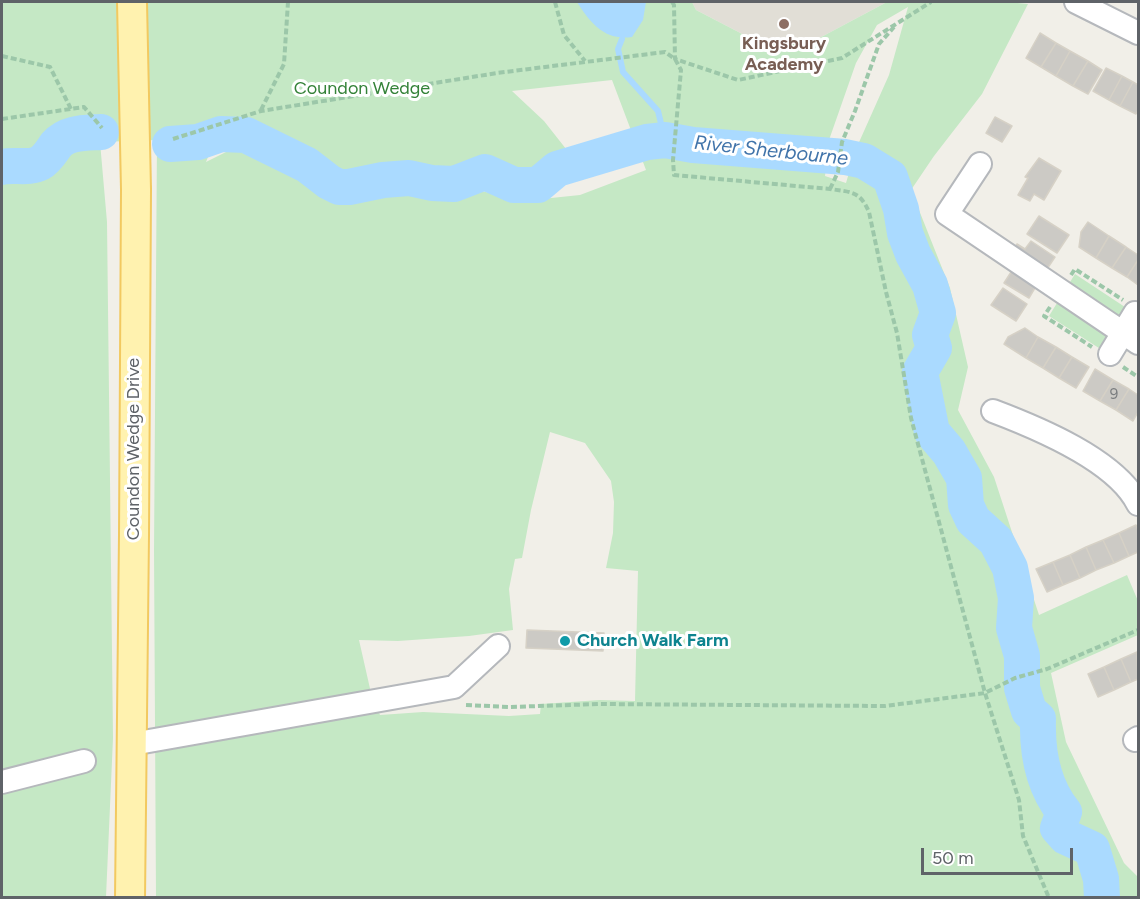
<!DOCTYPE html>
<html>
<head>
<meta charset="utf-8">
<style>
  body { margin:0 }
  #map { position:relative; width:1140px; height:899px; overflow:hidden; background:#f1efe8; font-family:Figtree,sans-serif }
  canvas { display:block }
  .frame { position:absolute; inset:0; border:3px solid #5f6368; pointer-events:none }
  .scale { position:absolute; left:921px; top:848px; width:152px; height:27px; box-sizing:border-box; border:3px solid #5f6368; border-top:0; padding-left:8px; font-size:18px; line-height:21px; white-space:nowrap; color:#5f6368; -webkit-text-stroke:4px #fff; paint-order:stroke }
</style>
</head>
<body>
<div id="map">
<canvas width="1140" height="899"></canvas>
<div class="frame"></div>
<div class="scale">50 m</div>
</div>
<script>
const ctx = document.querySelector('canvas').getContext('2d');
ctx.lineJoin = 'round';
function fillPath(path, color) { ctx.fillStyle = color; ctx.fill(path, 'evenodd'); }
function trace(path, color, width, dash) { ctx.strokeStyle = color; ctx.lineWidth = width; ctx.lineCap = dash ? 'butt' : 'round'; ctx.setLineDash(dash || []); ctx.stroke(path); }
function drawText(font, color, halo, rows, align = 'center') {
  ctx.font = font + ' Figtree,sans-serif'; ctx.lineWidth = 6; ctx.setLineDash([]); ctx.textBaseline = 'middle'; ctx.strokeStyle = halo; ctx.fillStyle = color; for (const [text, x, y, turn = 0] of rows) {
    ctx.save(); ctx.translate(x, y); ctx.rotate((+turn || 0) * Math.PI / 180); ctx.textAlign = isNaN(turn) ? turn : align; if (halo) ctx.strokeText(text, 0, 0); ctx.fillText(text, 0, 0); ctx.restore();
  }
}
const education = new Path2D(`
  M692 2H887L810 43 750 38 696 10Z`);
const green = new Path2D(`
  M2 2H692L696 10 750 38 810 43 887 2H1007L1028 4 982 94 934 156 911 190 950 288 968 367 958 410 994 477 1039 615 1127 575 1138 601V635L1051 673 1066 742 1124 863 1138 877V897H156L154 550 157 140 100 142 107 222 113 738 106 897 2 898ZM908 7 889 75 856 149 846 183 825 176 829 140 856 63 877 25ZM612 80 646 170 580 195 532 200 474 190 458 193 407 191 359 198 330 195 300 173 251 147H236L206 162 218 132 251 130 315 158 345 178 379 171 412 167 450 172 486 162 514 176 536 175 552 162 570 154 544 121 512 91ZM550 432 585 443 611 481 614 502 613 533 606 568 638 571 635 701 600 700 541 704 540 714 509 716 423 712 380 715 371 693 359 640 398 641 469 636 513 630 509 589 515 559 522 558 531 510Z
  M1075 274 1128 309 1102 350 1049 316Z`);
const water = new Path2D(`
  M577 2H646L643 20 632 37C605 41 590 23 577 2Z`);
const stream = new Path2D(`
  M622 39 618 49 623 72 658 111 665 140`);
const river = new Path2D(`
  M170 144 198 142 221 134 246 135 307 165 329 182 339 187H349L383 180 409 178 432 183 454 184 485 172 514 185H538L557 169 647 142 665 140 693 145 845 157 864 161 890 177 901 209 905 233 913 254 930 285 938 313 930 335 934 348 920 372 932 432 949 452 964 478 966 505 973 520 996 541 1010 568 1016 598 1014 628 1022 656V688L1029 711 1038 719C1037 751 1043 786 1064 812L1058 828 1066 837 1092 849 1101 879 1102 898
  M2 167C13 164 29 169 40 163 47 159 51 152 56 145 67 132 85 133 101 132`);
const building = new Path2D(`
  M1040 33 1056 43 1041 67 1026 58Z
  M1056 43 1070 51 1056 76 1041 67Z
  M1070 51 1088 61 1073 86 1056 76Z
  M1088 61 1102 70 1088 94 1073 86Z
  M1106 68 1122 76 1109 100 1093 91Z
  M1122 76 1133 82 1120 106 1109 100Z
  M1133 82 1138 85V110L1136 114 1120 106Z
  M995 117 1012 126 1002 142 986 133Z
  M1039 158 1061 171 1044 200 1034 194 1030 201 1018 195 1028 178 1025 177Z
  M1039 216 1069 235 1057 253 1027 234Z
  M1088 222 1109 236 1096 258 1079 247 1081 232Z
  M1109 236 1126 247 1112 268 1096 258Z
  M1031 241 1055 257 1043 275 1011 253 1017 244 1025 249Z
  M1126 247 1138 255V260L1127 277 1112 268Z
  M1138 260V285L1127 277Z
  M1015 266 1039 281 1029 298 1004 283Z
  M1003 288 1027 304 1016 321 991 305Z
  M1025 328 1038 337 1026 358 1004 344 1008 337Z
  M1038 337 1056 347 1043 368 1026 358Z
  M1056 347 1072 357 1059 378 1043 368Z
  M1072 357 1089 367 1076 388 1059 378Z
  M1095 369 1113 380 1100 401 1083 391Z
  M1113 380 1129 389 1116 410 1100 401Z
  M1129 389 1138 395V412L1133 421 1116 410Z
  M1136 525 1138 530V552L1129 556 1119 533Z
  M1119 533 1129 556 1114 563 1103 540Z
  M1103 540 1114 563 1096 570 1086 547Z
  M1086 547 1096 570 1080 578 1070 555Z
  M1070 555 1080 578 1063 585 1053 562Z
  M1053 562 1063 585 1047 592 1036 569Z
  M527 630 604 633 603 651 526 648Z
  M1137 652 1138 679 1131 682 1121 659Z
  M1121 659 1131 682 1114 690 1104 667Z
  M1104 667 1114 690 1098 697 1088 674Z`);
const path = new Path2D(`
  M555 2 564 35 585 61
  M672 2 674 5 675 59 738 80 842 58 931 2
  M2 56 50 67 71 109
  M261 110 284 64 288 2
  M2 119 84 107 102 128
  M173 139 261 111 497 73 665 52 675 59 681 70 673 160 674 175 830 189C851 192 860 191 869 212L886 292 897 333 911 418 985 693 1019 800 1023 836 1049 898
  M830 189 838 172 842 142 855 111 879 44 894 27
  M1071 275 1075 269 1123 300
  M1050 307 1044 316 1092 347
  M1123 367 1138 377
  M466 705 510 707 600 704 885 706 985 693 1015 678 1047 669 1138 630`);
const minor = new Path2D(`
  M1076 2 1138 33
  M980 164 947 214 1138 343
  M1110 354 1135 313
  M993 411C1038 428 1116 460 1138 504
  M1135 740 1138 738
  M132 744 454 687 498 646
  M2 782 84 761`);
const major = new Path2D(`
  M132 2 134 96
  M130 898 134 535 136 190`);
const majorBridge = new Path2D(`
  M134 96 136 190`);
const markers = [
  [784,24,6,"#8d6e63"],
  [565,641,6,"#0f9aa8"]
];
const numberNames = [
  ["9",1114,395]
];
const educationNames = [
  ["Kingsbury",784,44],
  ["Academy",784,65]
];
const parkNames = [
  ["Coundon Wedge",362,89]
];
const streetNames = [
  ["Coundon Wedge Drive",134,449,-90]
];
const cultureNames = [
  ["Church Walk Farm",577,641]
];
const waterNames = [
  ["River Sherbourne",771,151,6]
];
fillPath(education, '#e1ded6');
fillPath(green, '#c5e8c5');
fillPath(water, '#aadaff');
trace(stream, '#aadaff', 6);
trace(river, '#aadaff', 36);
fillPath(building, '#cccac5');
trace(building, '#d6d1c6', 1.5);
trace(minor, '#b5b8bc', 26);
trace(major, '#f2c960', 32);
trace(path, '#9cc7a9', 4, [6, 3]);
trace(minor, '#fff', 22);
trace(major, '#fff2af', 28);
trace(majorBridge, '#f2c960', 32, []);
trace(majorBridge, '#fff2af', 28);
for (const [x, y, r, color] of markers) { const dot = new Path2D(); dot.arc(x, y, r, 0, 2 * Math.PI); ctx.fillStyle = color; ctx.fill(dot); trace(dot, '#fff', 2); }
drawText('15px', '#7a7d7f', null, numberNames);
drawText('bold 18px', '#785e54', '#fff', educationNames);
drawText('18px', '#348238', '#fff', parkNames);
drawText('18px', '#5f6368', '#fff', streetNames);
drawText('bold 18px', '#0d838f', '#fff', cultureNames, 'left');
drawText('italic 20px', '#4174aa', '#fff', waterNames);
</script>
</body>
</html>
